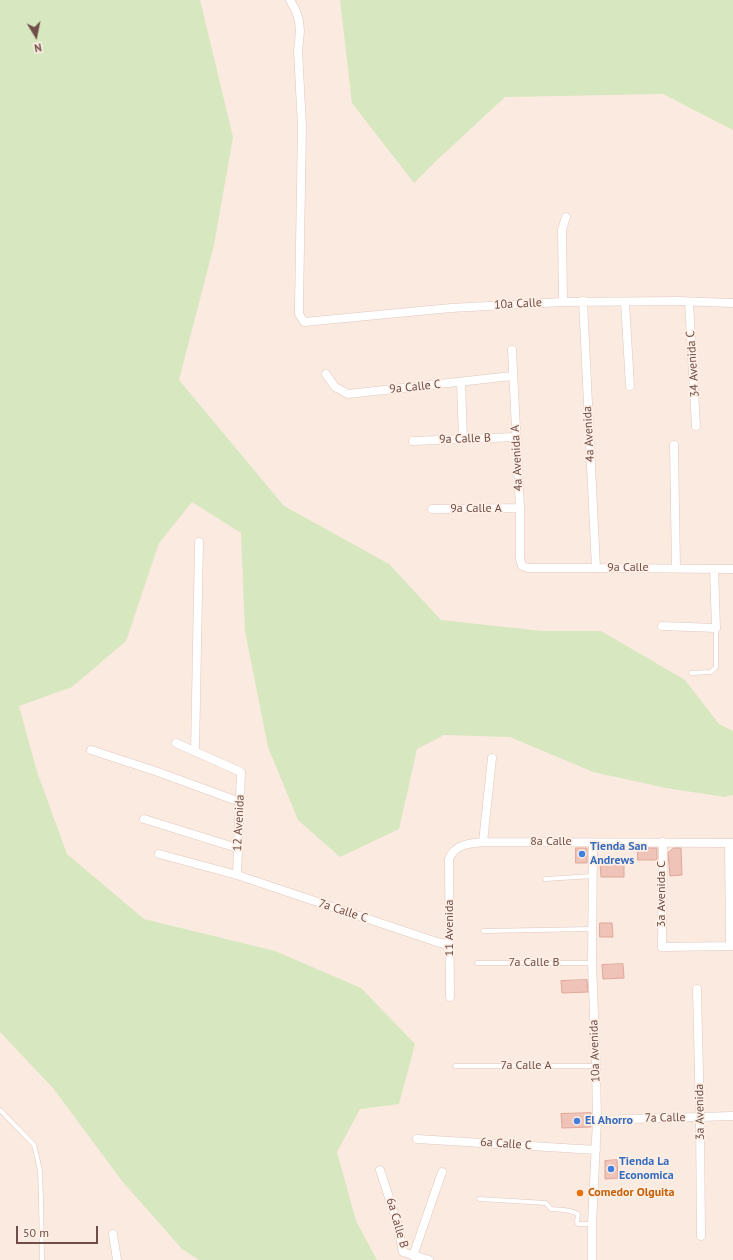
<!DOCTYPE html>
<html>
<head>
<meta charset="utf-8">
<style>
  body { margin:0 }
  #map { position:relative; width:733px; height:1260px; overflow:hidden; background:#fbeadf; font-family:"PT Sans",sans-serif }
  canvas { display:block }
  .north { position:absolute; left:16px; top:16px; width:40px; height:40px; -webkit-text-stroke:3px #feefe5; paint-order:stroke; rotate:170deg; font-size:11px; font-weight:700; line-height:16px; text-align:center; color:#6f4e49 }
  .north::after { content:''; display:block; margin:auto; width:14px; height:18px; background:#6f4e49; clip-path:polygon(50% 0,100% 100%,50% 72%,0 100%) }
  .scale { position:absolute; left:16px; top:1226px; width:82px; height:18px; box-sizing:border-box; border:2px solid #6f4e49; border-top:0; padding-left:5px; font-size:12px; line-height:14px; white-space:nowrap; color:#6f4e49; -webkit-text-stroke:3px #feefe5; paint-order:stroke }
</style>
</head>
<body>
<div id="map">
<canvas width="733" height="1260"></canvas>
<div class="north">N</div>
<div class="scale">50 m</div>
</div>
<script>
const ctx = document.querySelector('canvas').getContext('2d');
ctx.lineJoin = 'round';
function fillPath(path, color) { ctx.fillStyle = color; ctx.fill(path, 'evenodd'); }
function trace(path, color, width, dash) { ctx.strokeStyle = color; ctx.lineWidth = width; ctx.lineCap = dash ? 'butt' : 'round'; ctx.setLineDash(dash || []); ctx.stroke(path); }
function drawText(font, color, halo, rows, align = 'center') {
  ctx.font = font + ' "PT Sans",sans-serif'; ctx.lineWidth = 3.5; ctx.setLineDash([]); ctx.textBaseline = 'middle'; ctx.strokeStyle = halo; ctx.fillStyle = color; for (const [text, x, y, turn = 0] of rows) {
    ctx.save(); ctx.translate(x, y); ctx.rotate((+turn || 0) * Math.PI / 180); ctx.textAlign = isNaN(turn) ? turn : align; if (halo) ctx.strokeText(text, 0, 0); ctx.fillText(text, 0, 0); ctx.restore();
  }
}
const green = new Path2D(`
  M0 0H200L233 137 214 245 179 380 284 506 389 564 441 620 542 631H601L685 680 719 724 733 731V795L725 797 666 788 593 772 510 737 444 735 417 749 399 829 340 857 298 820 268 747 245 631 241 533 192 502 159 543 126 641 72 687 19 706 37 772 67 854 144 919 275 951 361 988 415 1044 399 1104 360 1109 337 1152 356 1221 377 1260H199L182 1249 122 1181 53 1088 0 1032Z
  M340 0H733V130L663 94 505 97 437 160 414 183 352 103Z`);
const building = new Path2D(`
  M576 848H587V863H576Z
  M638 848H657V860H638Z
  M674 848H681L682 875 670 876 668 853Z
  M624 862V877H601L600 863Z
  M600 923H612L613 937H600Z
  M623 964 624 978 603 979 602 965Z
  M587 980 588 992 562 993 561 981Z
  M591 1113V1127L562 1128 561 1114Z
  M617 1160 618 1178 605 1179V1161Z`);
const service = new Path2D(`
  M691 673 711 672 716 667V628
  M545 879 593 876
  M483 931 592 929
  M477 963H592
  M455 1066H596
  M0 1110 34 1145 37 1157 40 1171 41 1199 42 1260
  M479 1199 546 1203 551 1209C560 1210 569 1209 578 1214L577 1222 578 1224H592`);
const minor = new Path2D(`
  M290 0 296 11 299 21 300 31 298 51 302 126 299 305V314L304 322 451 308 563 302 678 301 733 303
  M583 301 596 568
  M563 302 562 230 566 217
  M625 302 630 386
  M689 302 696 426
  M512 350 520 508V559L522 566 528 568H596L733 569
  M326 374 335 387 348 394 512 376
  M461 382 463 439
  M413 441 517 437
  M674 445 676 568
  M432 509 520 508
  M662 626 716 628 714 569
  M176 743 241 772 237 875
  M91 750 158 772 240 802
  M195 751 199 542
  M144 819 237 848
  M483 842 492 758
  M663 842 662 947 733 946
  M729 843 730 946
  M159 854 237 875 437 942 450 945
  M697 989 700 1118 701 1236
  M450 997 449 859C455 844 468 844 483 842L733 843
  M597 1120 733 1116
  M417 1139 596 1150
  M380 1170 397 1222 403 1252 429 1260
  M113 1234 117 1260
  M413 1256 442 1172
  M592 1260V1224L597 1120 596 1066 592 963 593 843`);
const markers = [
  [582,854,4,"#3f7fe0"],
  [577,1121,4,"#3f7fe0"],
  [611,1169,4,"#3f7fe0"],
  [580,1193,4,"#e8710a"]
];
const streetNames = [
  ["10a Calle",518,304,-3],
  ["34 Avenida C",693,364,-94],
  ["9a Calle C",415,387,-6],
  ["4a Avenida",589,434,-93],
  ["9a Calle B",465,439,-2],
  ["4a Avenida A",517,458,-93],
  ["9a Calle A",476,509],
  ["9a Calle",628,568],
  ["12 Avenida",239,823,-87],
  ["8a Calle",551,842],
  ["3a Avenida C",662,894,-90],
  ["7a Calle C",343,911,18],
  ["11 Avenida",450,928,-90],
  ["7a Calle B",534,963],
  ["10a Avenida",595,1051,-92],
  ["7a Calle A",526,1066],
  ["3a Avenida",700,1112,-91],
  ["7a Calle",665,1118,-1],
  ["6a Calle C",506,1144,4],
  ["6a Calle B",397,1223,74]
];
const shopNames = [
  ["Tienda San",590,847],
  ["Andrews",590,861],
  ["El Ahorro",585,1121],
  ["Tienda La",619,1162],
  ["Economica",619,1176]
];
const foodNames = [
  ["Comedor Olguita",588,1193]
];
fillPath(green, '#d7e7bf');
fillPath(building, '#efc3b8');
trace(building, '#e0a69a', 1);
trace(service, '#e0c7bf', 5);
trace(minor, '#e0c7bf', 9);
trace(service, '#fff', 4);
trace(minor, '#fff', 8);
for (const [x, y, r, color] of markers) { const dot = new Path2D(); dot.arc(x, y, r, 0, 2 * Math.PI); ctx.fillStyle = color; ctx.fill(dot); trace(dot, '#feefe5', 1.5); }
drawText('12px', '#6f4e49', '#feefe5', streetNames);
drawText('bold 12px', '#366cbe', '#feefe5', shopNames, 'left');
drawText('bold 12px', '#c56008', '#feefe5', foodNames, 'left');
</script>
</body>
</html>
